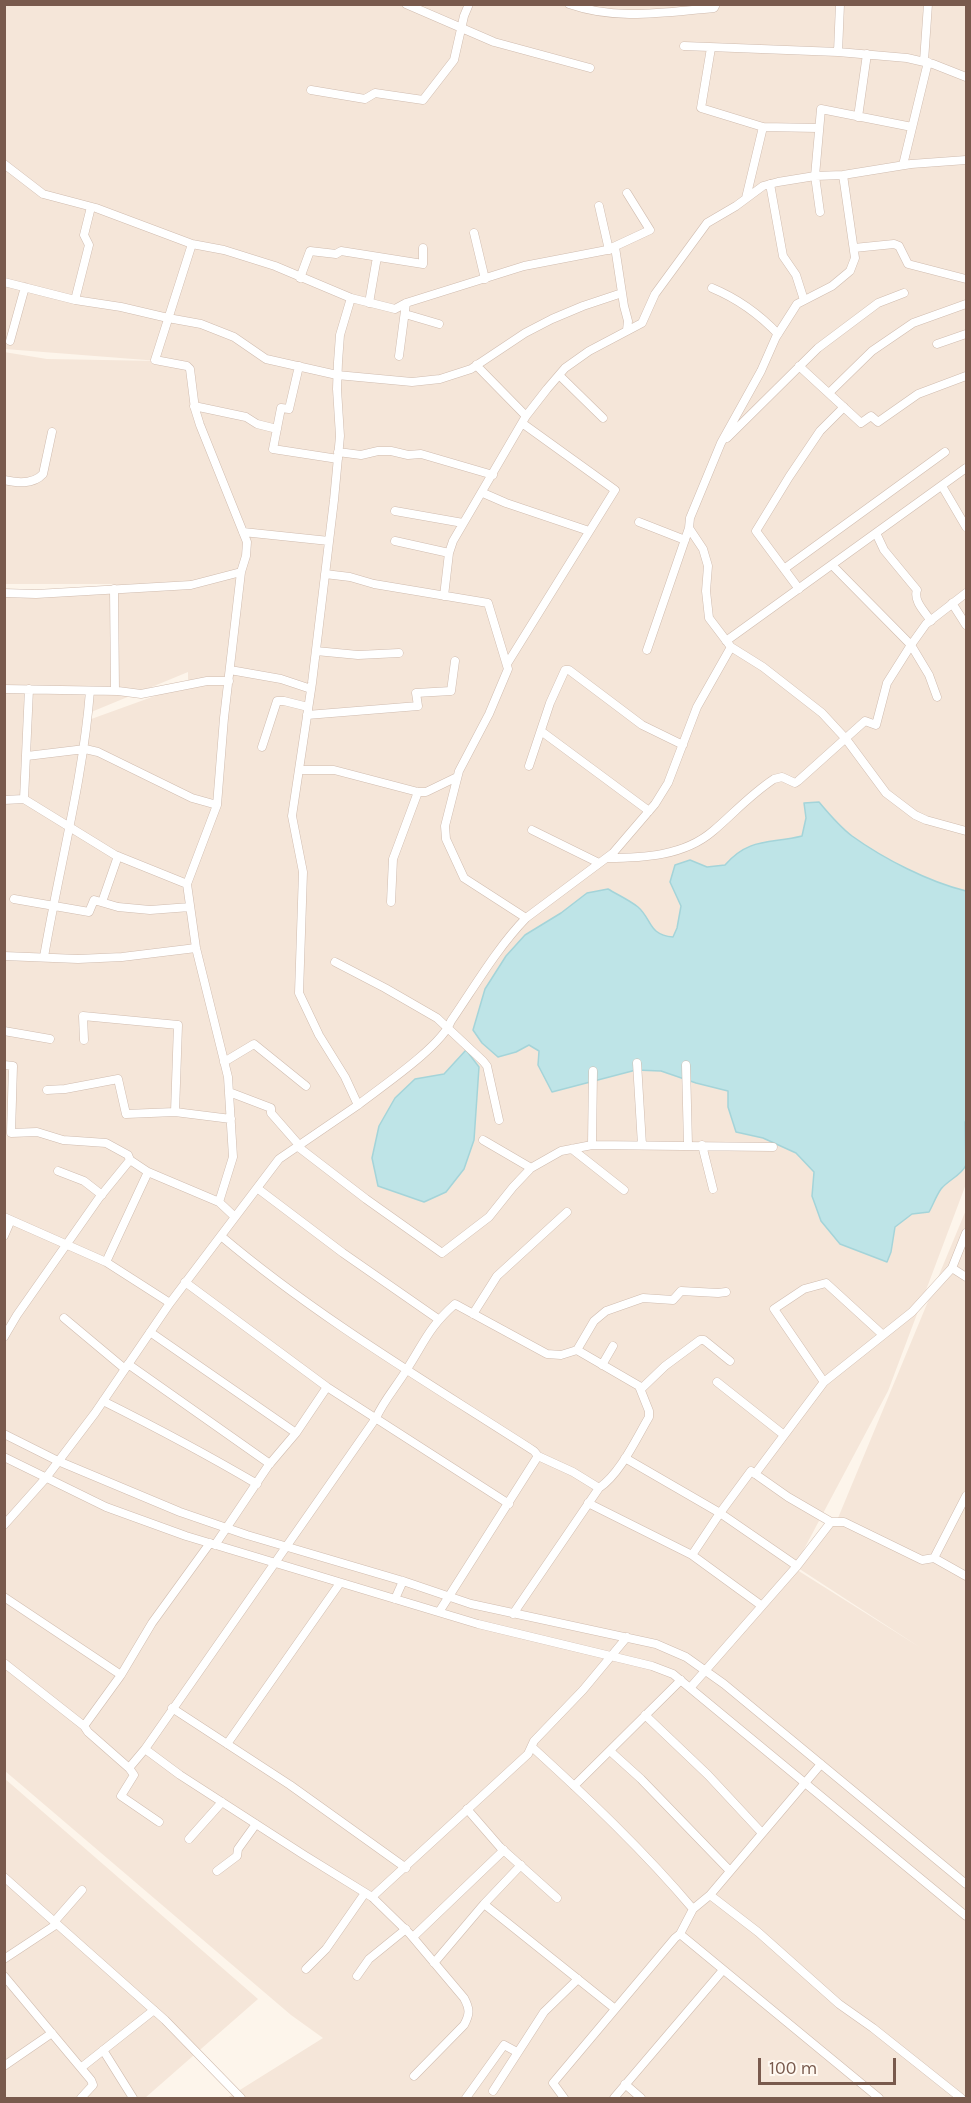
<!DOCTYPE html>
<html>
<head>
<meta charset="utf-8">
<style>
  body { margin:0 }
  #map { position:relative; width:971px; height:2103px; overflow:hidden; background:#fdf5eb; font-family:Karla,sans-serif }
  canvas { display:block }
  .frame { position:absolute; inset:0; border:6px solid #795a4d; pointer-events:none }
  .scale { position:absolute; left:758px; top:2058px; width:138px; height:27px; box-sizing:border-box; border:3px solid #795a4d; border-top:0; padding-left:8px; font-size:18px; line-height:21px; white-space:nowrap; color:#795a4d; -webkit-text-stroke:4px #fff9f2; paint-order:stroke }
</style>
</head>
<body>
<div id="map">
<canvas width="971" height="2103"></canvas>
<div class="frame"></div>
<div class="scale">100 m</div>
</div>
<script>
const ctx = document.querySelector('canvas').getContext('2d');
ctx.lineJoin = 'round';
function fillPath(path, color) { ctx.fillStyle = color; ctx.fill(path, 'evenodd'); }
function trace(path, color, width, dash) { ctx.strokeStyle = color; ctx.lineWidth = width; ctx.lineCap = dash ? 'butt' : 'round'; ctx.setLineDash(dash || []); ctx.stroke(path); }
const residential = new Path2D(`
  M5 5H966V1184L888 1391 794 1568 921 1648 798 1568 838 1518 966 1210V2098H227L323 2038 291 2015 5 1771V595L56 597 115 584H5L4 352 47 359 159 361 5 349ZM188 672V684L83 722 84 715Z
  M4 1778 258 1999 145 2098H5Z`);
const water = new Path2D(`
  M819 802C829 814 840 827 852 836 884 859 929 882 966 891V1120L965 1122 966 1165C962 1175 948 1180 941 1189 936 1196 933 1205 929 1212L912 1214 895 1227 891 1252 887 1262 840 1244 821 1221 812 1196 814 1172 796 1153 763 1138 736 1132 728 1107V1091L696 1083 661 1071 636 1070 552 1092 538 1065 539 1051 529 1045 516 1052 498 1057 482 1043 473 1030 485 989 506 956 525 935 561 913 587 893 608 889C618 895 629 900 638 907 652 919 648 935 673 937L677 928 681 906 670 882 675 865 690 860 707 867 725 865C749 837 771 844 802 836L806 818 804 803Z
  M466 1050 479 1067 474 1140 464 1169 446 1192 424 1202 378 1186 372 1158 379 1126 395 1098 415 1079 444 1074Z`);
const street = new Path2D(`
  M406 4 494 42 590 68
  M569 4C617 21 665 12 714 8L716 4
  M684 46 838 52 907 58 933 64 966 77
  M711 48 701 108 763 127 818 128
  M838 52 840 4
  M924 61 928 4
  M311 90 365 99 375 93 423 100 454 60 464 16 469 4
  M858 117 867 54
  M4 164 43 194 96 208 192 244 224 250 275 266 351 298 395 309 406 303 524 266 607 250 650 230 627 193
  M903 165 928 62
  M770 184 783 256 796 275 804 300
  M746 198 763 127
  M599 206 609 250
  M820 212 815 176 821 109 912 127
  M474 233 485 279
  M192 244 155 360 187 366 190 369 195 409 200 425 247 542 246 556 241 572 224 718 217 805 187 884 196 948 228 1077 233 1157 219 1202
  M615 247 624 306 628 321 627 330
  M854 248 894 244 899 246 908 264 966 279
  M300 278 310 251 336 254 341 251 423 264V248
  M4 282 75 300 121 307 168 318 201 324 234 337 266 359 337 375 412 382 440 379 471 369 525 333 552 319 583 306 622 293
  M712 288C736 298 760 315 778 334
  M75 300 89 245 84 235 91 207
  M369 303 377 257
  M405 314 439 324
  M10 341 25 287
  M937 344 966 334
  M399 356 406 303
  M476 365 526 416
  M299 366 289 409 281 408 273 449 338 459
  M799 366 861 423 871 416 878 422 918 394 966 376
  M559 375 603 418
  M829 393 872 351 913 323 966 304
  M194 406 246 417 257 424 277 429
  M727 438 818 348 878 303 904 293
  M338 452 361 455 378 451H391L408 455 421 454 493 475
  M4 480C17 483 33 485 43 474L52 432
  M942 486 966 527
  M483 493 506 503 589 531
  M395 511 463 523
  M639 522 685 540
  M689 528 703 549 708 566 706 591 709 618 731 647 763 667 822 713 846 739 886 793 915 815 926 820 966 831
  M243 532 329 541
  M876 533 884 550 917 590C913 601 925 612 931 621
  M395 541 449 553
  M832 565 911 645 929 675 937 697
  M784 569 945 452
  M325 574 350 577 374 584 488 603 508 669 489 714 459 771 445 826 446 839 464 878 526 918
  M114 589 115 691
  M799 589 756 531 789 477 820 431 844 407
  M4 593 36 594 191 585 241 572
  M444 596 449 553 453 541 526 416 547 389 565 368 589 351 642 323 655 294 707 223 736 206 763 186 778 182 815 176 843 175 911 164 966 160
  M952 603 966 625
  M726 641 966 468
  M647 650 689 528 690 518 721 443 761 371 776 337 797 304 832 286 850 271 855 258 843 175
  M316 651 358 655 399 653
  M507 664 615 490 522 423
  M230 670 281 679 311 689
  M4 689 118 691 141 694 207 681H229
  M307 715 418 706 416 693 451 691 455 661
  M541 731 649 811
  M262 747 277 701H284L308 707
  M27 756 85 749 98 752 192 798 217 805
  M529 766 550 703 565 670H569L642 725 683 745
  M299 770H334L418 792H426L457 777
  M24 799 29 689
  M4 800 24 799 115 855 187 884
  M532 830 599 863
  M607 858C643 858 684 856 713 831 733 814 751 794 774 779L782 777 795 783 798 781 865 721 876 725 887 683 911 645 926 624 966 593
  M14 899 89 912 94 900 118 907 150 910 190 907
  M102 902 118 856
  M391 902 393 859 418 792
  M4 956 78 959 122 957 196 948
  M44 957C59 868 83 780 90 691
  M335 962 385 988 437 1018 483 1061 487 1066 499 1120
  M4 1031 50 1039
  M84 1040 83 1016 178 1025 175 1112
  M224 1062 254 1044 306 1086
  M637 1063 642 1145
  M4 1065 13 1066 11 1133 37 1132 63 1140 106 1143 128 1155 130 1160 148 1172 219 1202 235 1217
  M686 1065 688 1145
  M47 1090 65 1089 118 1079 126 1114 175 1112 231 1119
  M229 1092 271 1108V1113L299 1145
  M358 1105C381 1087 442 1046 451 1021 475 986 497 948 526 918L613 853 655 804 668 783 697 707 731 647
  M483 1140 531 1168
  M592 1145 593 1071
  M702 1145 713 1189
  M297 1146 366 1199 442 1253 489 1217 513 1187 531 1168 561 1151 592 1145 773 1147
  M572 1149 624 1190
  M58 1171 84 1181 102 1195
  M257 1188 343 1253 438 1319
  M4 1217 106 1262 170 1303
  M4 1236 11 1220
  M221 1236C318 1318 427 1382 534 1451L538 1456 573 1472 599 1488
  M106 1262 148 1172
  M952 1268 966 1277
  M185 1282 327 1387 509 1504
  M473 1314 497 1276 567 1212
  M64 1318 125 1369
  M150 1332 296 1433
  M4 1337 17 1315 99 1198 130 1160
  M128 1364 270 1464
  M602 1365 613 1346
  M717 1382 784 1435
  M824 1382 774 1309 804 1289 826 1283 883 1335
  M641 1389 665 1366 700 1340H704L730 1361
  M103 1401C155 1427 206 1454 257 1484
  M4 1434 58 1461 180 1512 247 1535 403 1581 471 1604 656 1644 686 1657 724 1684 966 1884
  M4 1457 106 1507 186 1536 478 1624 652 1666 673 1674 966 1916
  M625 1458 720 1513 797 1566
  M755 1474 824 1382 912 1312 952 1268 966 1233
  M588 1503 692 1555
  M4 1525 45 1479 95 1413 170 1303 279 1159 358 1105 345 1077 319 1035 299 993 303 872 292 816 312 683 334 500 340 436 337 389 338 362 340 335 351 298
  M215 1545 268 1466 296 1433 327 1387
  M934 1558 966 1496
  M4 1597 121 1675
  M395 1599 403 1581
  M762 1606 692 1555 720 1513 751 1471 788 1497 831 1522H844L922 1560 934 1558 966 1576
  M439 1612 538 1456
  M513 1614 599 1488C620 1474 636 1439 649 1417V1411L639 1386 577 1350
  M4 1663 84 1726 88 1732 129 1768 134 1775 121 1796 159 1822
  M690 1688 797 1566 831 1522
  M172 1708 290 1785 406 1868
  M645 1715 708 1775 762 1833
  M84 1726 121 1675 152 1623 210 1543
  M227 1744 340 1583
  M532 1747C588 1798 644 1851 693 1909
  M145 1749 180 1775 304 1855 372 1897 410 1934 464 1998C470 2009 470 2014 464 2025L414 2076
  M610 1751 641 1779 730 1871
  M821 1764 710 1895 693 1909 680 1934 879 2098
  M129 1768 145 1749 376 1418C384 1400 397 1386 407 1369 425 1341 429 1327 455 1304L547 1354 561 1355 577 1350 594 1321 606 1311 643 1298 673 1300 681 1291 718 1293 726 1292
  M574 1786 681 1680
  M467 1809 500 1847 557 1898
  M189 1839 222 1802
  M217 1871 237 1856 238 1849 256 1824
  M4 1877 165 2020 241 2098
  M710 1895 758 1932 839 2004 873 2028 961 2098
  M372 1897 528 1754 534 1741 583 1690 627 1637
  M484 1904 614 2008
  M54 1922 82 1890
  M413 1937 504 1850
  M4 1959 57 1924
  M434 1963 484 1904 521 1865
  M306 1969 326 1949 365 1893
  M4 1976 91 2080 93 2085 81 2098
  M357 1976 369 1959 406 1929
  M103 2050 133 2098
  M4 2066 52 2033
  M82 2067 154 2010
  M625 2084 641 2098
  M493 2091 544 2012 578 1979
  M466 2098 504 2045 517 2052
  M564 2098 553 2083 675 1938 680 1934
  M614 2098 723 1970`);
fillPath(residential, '#f5e6d9');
fillPath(water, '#bee4e7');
trace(water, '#a4d4d9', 1.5);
trace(street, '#d0bcaf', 9);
trace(street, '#fff', 8);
</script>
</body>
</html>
